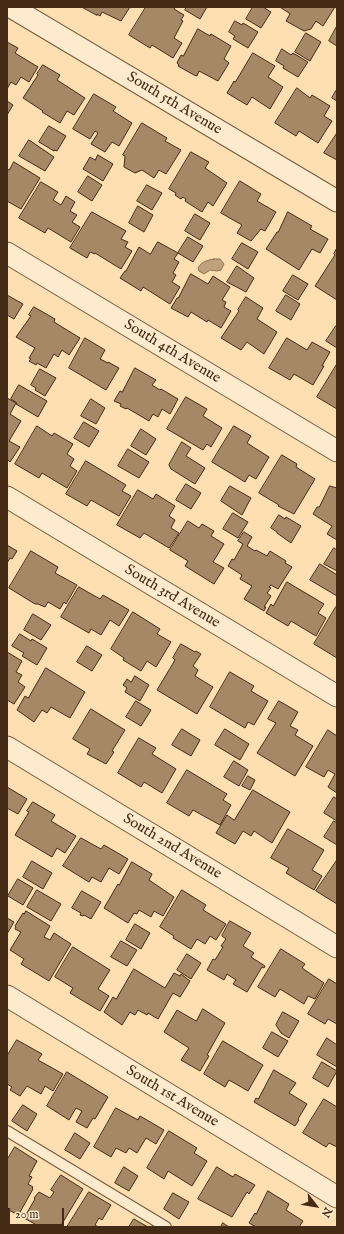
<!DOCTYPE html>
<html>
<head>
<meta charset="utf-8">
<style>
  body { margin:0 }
  #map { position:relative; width:344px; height:1234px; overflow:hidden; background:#fedfb1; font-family:"IM FELL English",serif }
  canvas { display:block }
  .frame { position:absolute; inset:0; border:8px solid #452b16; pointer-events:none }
  .north { position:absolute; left:296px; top:1186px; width:40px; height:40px; -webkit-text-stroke:3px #feeacc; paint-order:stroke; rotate:121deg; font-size:11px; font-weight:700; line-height:16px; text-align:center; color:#452b16 }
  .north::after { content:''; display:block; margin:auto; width:14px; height:18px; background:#452b16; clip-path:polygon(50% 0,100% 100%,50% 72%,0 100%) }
  .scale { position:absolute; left:8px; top:1208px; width:56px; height:18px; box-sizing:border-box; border:2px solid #452b16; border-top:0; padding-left:5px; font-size:12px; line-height:14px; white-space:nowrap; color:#452b16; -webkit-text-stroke:3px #feeacc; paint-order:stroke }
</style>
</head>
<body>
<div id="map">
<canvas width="344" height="1234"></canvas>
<div class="frame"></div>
<div class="north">N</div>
<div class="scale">20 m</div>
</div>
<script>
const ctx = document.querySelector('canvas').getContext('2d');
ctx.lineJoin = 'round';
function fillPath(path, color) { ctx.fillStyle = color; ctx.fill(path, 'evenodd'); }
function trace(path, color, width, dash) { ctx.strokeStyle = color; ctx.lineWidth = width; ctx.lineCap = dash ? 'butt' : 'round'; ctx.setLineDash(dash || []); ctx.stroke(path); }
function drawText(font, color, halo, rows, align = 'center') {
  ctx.font = font + ' "IM FELL English",serif'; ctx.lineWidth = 4; ctx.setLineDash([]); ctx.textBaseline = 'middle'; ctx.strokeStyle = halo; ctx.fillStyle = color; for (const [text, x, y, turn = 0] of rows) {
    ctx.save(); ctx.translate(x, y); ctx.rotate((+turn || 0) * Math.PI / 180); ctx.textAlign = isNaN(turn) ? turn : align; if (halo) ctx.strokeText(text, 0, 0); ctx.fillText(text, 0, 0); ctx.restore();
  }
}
const water = new Path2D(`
  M214 259H220L224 264 221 270 217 271 210 270 204 274 199 271 198 268C201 262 207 260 214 259Z`);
const building = new Path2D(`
  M82 7H130L121 21 102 12 100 16 97 14V15Z
  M146 7H175L174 9 184 15 181 20 183 21 174 38 182 43 173 58 152 45 150 48 129 35Z
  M187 7H207L200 19 185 10Z
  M253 7H263L271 12 261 28 246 19Z
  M280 7H335L323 26 316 21 311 29 304 31 286 21 290 14Z
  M235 21 242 25 243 23 258 32 248 48 233 39 235 36 229 32Z
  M337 26V46L329 41Z
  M198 29 210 36 211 34 231 46 224 59 229 63 218 81 199 71 197 76 194 75 178 66 179 65 177 63 181 55 183 56Z
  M306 33 321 42 310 61 295 52Z
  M7 42 18 48 15 53 38 67 29 82 21 77 16 85 11 82 7 89Z
  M282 49 291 55 293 53 308 62 298 77 283 68 284 66 276 61Z
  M253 53 275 66 268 77 283 87 270 109 252 97 247 105 227 93 234 81 235 82Z
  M43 65 60 75 57 80 85 98 74 115 67 111 60 123 42 112 43 111 23 98 38 75 37 74Z
  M297 88 310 98 312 95 330 106 324 116 332 121 318 143 299 131 296 136 275 123Z
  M337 89V101L332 98Z
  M94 94 116 107 113 111 132 123 119 146 112 142 105 152 91 144 98 133 95 131 90 139 73 129Z
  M7 101 13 105 7 115Z
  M142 123 167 138 165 141 181 150 166 174 159 170 154 178 142 170 135 173 124 167 125 156 123 155Z
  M49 126 66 136 57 151 54 150V151L39 142Z
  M337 133V160L324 153Z
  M29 140 54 157 45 171 19 156Z
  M191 152 209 162 205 168 227 183 213 206 208 202 202 212 185 201 186 199 183 197 181 199 175 195 176 193 169 189Z
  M98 155 113 164 103 181 83 169 90 157 95 160Z
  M14 162 40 178 21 209 7 201V169L9 170Z
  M88 176 102 185 92 201 78 192Z
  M240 181 261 194 257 201 276 212 265 231 261 229 251 241 237 233 242 225 221 213Z
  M41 182 58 192 53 200 61 205 66 196 75 202 70 211 77 215 72 222 80 227 71 242 48 228 45 233 19 218Z
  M147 185 162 193 152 210 137 201Z
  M138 206 153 215 144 232 129 223Z
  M92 212 126 231 121 239 128 242 125 247 132 251 121 269 95 253V254L90 252 87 258 70 248Z
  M288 212 312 226 310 229 328 239 320 253 312 249 299 270 266 249 277 232H278Z
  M195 214 210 223 200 240 185 231Z
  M188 237 203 246 193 262 178 253Z
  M158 242 178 253 174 259 179 262 173 273 176 275 172 282 180 287 170 304 143 287 141 291 120 278 125 271H126L139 247 150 254Z
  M242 243 258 252 248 269 232 259Z
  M337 248V300L315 286 335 255 334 254Z
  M237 266 254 278 246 292 227 282Z
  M191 274 208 284 213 276 230 287 222 300 226 302 224 307 231 311 221 328 208 320 207 322 191 312 188 317 171 308 177 298H178Z
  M293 275 308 284 298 300 283 291Z
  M7 295 23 304 14 319 7 315Z
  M286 295 300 304 291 320 276 311Z
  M246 297 263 308 257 319 277 332 264 354 247 342 241 350 221 338 239 311 238 310Z
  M34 307 55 319 54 322 80 338 69 355 62 350 58 357 54 354 46 368 37 363 36 365 29 361 31 359 29 358 35 348 16 337 31 316 29 315Z
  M336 326H337V348L326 341Z
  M85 338 105 350 100 359 108 363V362L119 368 106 390 69 368Z
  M287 338 307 350 312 342 330 352 322 366H324L313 385 294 374 290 380 269 368Z
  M337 364V409L317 397Z
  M135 368 156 380 152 385 160 390 161 389 178 399 170 414 162 409 158 417 153 414 149 421 127 408 126 409 120 406 121 404 114 401 120 391 122 392Z
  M40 369 56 378 45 396 35 390 36 388 31 385Z
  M19 385 47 401 38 417 16 404 17 403 11 399Z
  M186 397 207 409 203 416 222 428 211 447 207 444 203 450 167 429Z
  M7 398 16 403 10 414 21 421 9 441 20 447 10 462 7 459Z
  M91 399 105 408 96 424 81 416Z
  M84 422 99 431 89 447 74 438Z
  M37 426 52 436 54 433 73 444 67 454 74 459 70 466 77 471 67 488 42 473 39 478 15 464Z
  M234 426 251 436 247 443 269 457 256 479 249 475 245 482 212 462Z
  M141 429 156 439 146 455 131 446Z
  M182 442 191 448 186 456 205 468 195 484 171 469 169 465Z
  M128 449 149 462 139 478 118 466Z
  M282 455 297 464 296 467 315 479 294 514 278 506 279 505 259 493Z
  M86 461 126 485 122 491 131 496 119 516 91 500 87 506 66 494Z
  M186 484 201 493 191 509 176 500Z
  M230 486 251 498 242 515 221 501Z
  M330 486 337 488V540L327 534 332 526 313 514 317 507H319Z
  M138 490 153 499 156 494 175 506 169 516 175 520 171 528 179 533 169 548 144 533 140 538 117 525Z
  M233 513 248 522 238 538 223 529Z
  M279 515 285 519 286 517 301 526 291 543 277 533V532L271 528Z
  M188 521 199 528 202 524 214 531 211 536 224 544 213 562 224 568 214 584 185 566 188 561 170 550Z
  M244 532 252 537 247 546 255 551 256 550 267 556 270 551 286 561 285 563 292 567 278 589 271 585 269 587 271 588 267 593 271 596 264 607H266L264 611 244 599 252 586 240 579 242 575 228 566 232 559 234 560 243 544 238 541Z
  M7 545 17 551 12 559 10 558 7 563Z
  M334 548 337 550V571L324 564Z
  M31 551 58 567 55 573 77 585 66 604 64 602 60 609 48 602 45 607 38 604H35L9 588Z
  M320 564 337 575V596L310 580Z
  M287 582 324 604 318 613 326 618 316 636 291 621 288 626 266 613 271 604 273 606Z
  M79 587 100 599 103 595 129 610 119 626 110 620 101 635 91 629 89 633 61 617Z
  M336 607 337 608V658L314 644Z
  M133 612 160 629 157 634 171 642 156 667 147 661 141 671 123 660 124 658 111 649Z
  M33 614 51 625 41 640 24 630Z
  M20 634 31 641 32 639 47 648 37 665 22 656 24 653 12 646Z
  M181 644 195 652 196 651 201 654 193 666 198 670 195 676 213 687 197 714 157 690 175 660 173 658Z
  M87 646 102 655 92 671 77 662Z
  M7 652 22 661 16 672 22 675 18 682 25 687 14 704 7 700Z
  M46 668 85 692 70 718 51 707 47 713 42 710 34 722 17 710 25 696 28 698Z
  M230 672 254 686 251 691 268 701 254 725 248 722 245 728 210 707Z
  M135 676 149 685 140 701 125 692 127 688 123 685 127 679 131 682Z
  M136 701 151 710 141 726 126 717Z
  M279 701 298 712 290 726 298 730 295 735 313 746 295 776 257 753 276 723 268 719Z
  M91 709 125 730 112 751 114 752 106 764 87 754 90 749 73 739Z
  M182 729 200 740 191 756 172 745Z
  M225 729 249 744 240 760 215 745Z
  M328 730 337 736V793L328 787 335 774 328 770 324 777 306 767Z
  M139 738 156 748 152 754 176 769 162 793 144 782 141 787 118 773Z
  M234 761 248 770 239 786 224 777Z
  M187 770 227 794 223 800 231 805 220 825 193 810 189 816 167 803Z
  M248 776 255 780 250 790 242 786Z
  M7 787 27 799 18 814 7 808Z
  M253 790 290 812 272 843 254 831 251 836 243 831 235 844 216 833 227 815 234 820Z
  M334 797 337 799V821L324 813Z
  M33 802 55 815 51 821 76 836 65 853 57 848 52 857 15 835 29 812 27 811Z
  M334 821 337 823V845L324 837Z
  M288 829 324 850 312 870 322 876 314 890 286 873 289 868 271 858Z
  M81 838 101 849 104 845 128 859 119 874 109 868 101 882 92 877 89 882 63 866Z
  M337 860V904L316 891Z
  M32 861 52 873 43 889 23 877Z
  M132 862 152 874 149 880 174 897 163 916 154 911 151 917 139 910 137 914 134 913 128 923 104 908 118 884 119 885Z
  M18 879 33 888 23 905 8 896Z
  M37 890 61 904 51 921 27 907Z
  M182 890 206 905 203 910 226 924 216 940 210 936 205 944 197 939 191 949 173 938 174 936 160 927Z
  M82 891 101 902 91 919 84 915 83 916 80 915 81 913 72 908Z
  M26 911 50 926 44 937 50 940 54 933 71 944 49 981 21 964 24 959 10 950 21 932 15 929 16 927 15 926 23 913 24 914Z
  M7 918 14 922 7 934Z
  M230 921 251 933 243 946 254 953 251 957 265 966 264 968 262 967 247 992 233 984 236 980 227 974 224 980 207 970 213 959 215 960 223 947 221 946 226 939 222 936Z
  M135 924 150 933 141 949 126 940Z
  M121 941 137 950 127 966 111 957Z
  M73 947 110 970 98 989 109 996 100 1011 70 993 73 988 55 977Z
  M281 949 305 964 302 968 324 983 315 999 308 996 304 1004 280 989 275 997 258 987Z
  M187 954 201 963 191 979 177 970Z
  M134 969 165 988 174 973 180 976 181 974 190 981 180 997 173 993 158 1019 148 1013 147 1015 138 1010 135 1015 130 1012 122 1025 104 1012 113 997 116 999Z
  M329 979 337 984V1024L328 1019 325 1024 308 1014Z
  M203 1009 225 1023 207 1055 209 1056 200 1071 181 1060 189 1048 164 1032 177 1010 196 1021Z
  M283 1012 299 1021 289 1038 281 1033 276 1025Z
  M272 1032 288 1041 278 1057 263 1048Z
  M327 1038 337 1045V1067L317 1055Z
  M17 1040 42 1054 38 1060 63 1074 53 1091 45 1086 41 1094 27 1086 20 1096 10 1090 12 1087 7 1084V1056Z
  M223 1041 263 1065 248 1091 229 1080 225 1087 204 1074Z
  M322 1062 337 1071 328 1087 313 1078Z
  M274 1070 296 1083 289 1093 307 1104 298 1119 299 1120 295 1126 254 1102 256 1098 258 1099Z
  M67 1072 108 1097 95 1119 93 1118 87 1128 76 1122 82 1111 76 1108 69 1120 47 1106Z
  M324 1099 337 1107V1147L329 1143 326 1147 303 1133Z
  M23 1105 37 1114 27 1131 12 1121Z
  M116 1108 138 1120 140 1116 164 1130 156 1144 146 1138 137 1153 129 1148 126 1153 116 1148 111 1157 94 1147Z
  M169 1131 197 1148 194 1153 207 1161 192 1186 168 1171 164 1179 147 1168Z
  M75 1133 90 1143 80 1159 65 1150Z
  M15 1147 37 1161 29 1176 32 1177 28 1184 33 1187 32 1188 33 1189 19 1214 17 1213 16 1214 7 1209V1160Z
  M124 1167 138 1176 129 1191 115 1183Z
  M217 1167 233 1177 235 1174 255 1185 249 1194 247 1192 232 1217 198 1199Z
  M61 1175 83 1189 60 1227H33L35 1224 24 1218 35 1199 34 1198 39 1192 50 1198 54 1192 51 1190Z
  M268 1191 289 1204 286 1210 303 1221 299 1227H256L249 1223 255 1213 256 1214Z
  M89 1192 111 1205 102 1220 99 1218 95 1225 98 1227H67Z
  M173 1193 189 1202 179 1219 164 1209Z
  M134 1219 148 1227H129Z
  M223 1223 229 1227H221Z`);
const lane = new Path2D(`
  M7 1131 166 1227`);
const street = new Path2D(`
  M11 7 337 201
  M7 253 337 451
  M7 497 337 696
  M7 747 337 947
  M7 996 337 1197`);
const streetNames = [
  ["South 5th Avenue",174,104,31],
  ["South 4th Avenue",172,352,31],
  ["South 3rd Avenue",172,597,31],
  ["South 2nd Avenue",172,847,31],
  ["South 1st Avenue",172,1097,31]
];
fillPath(water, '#bfa27c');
trace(water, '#8e7253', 1);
fillPath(building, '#a58967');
trace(building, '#452b16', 1);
trace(lane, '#73583d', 12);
trace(street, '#73583d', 23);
trace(lane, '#feeacc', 10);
trace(street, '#feeacc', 21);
drawText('15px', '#452b16', '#feeacc', streetNames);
</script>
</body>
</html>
